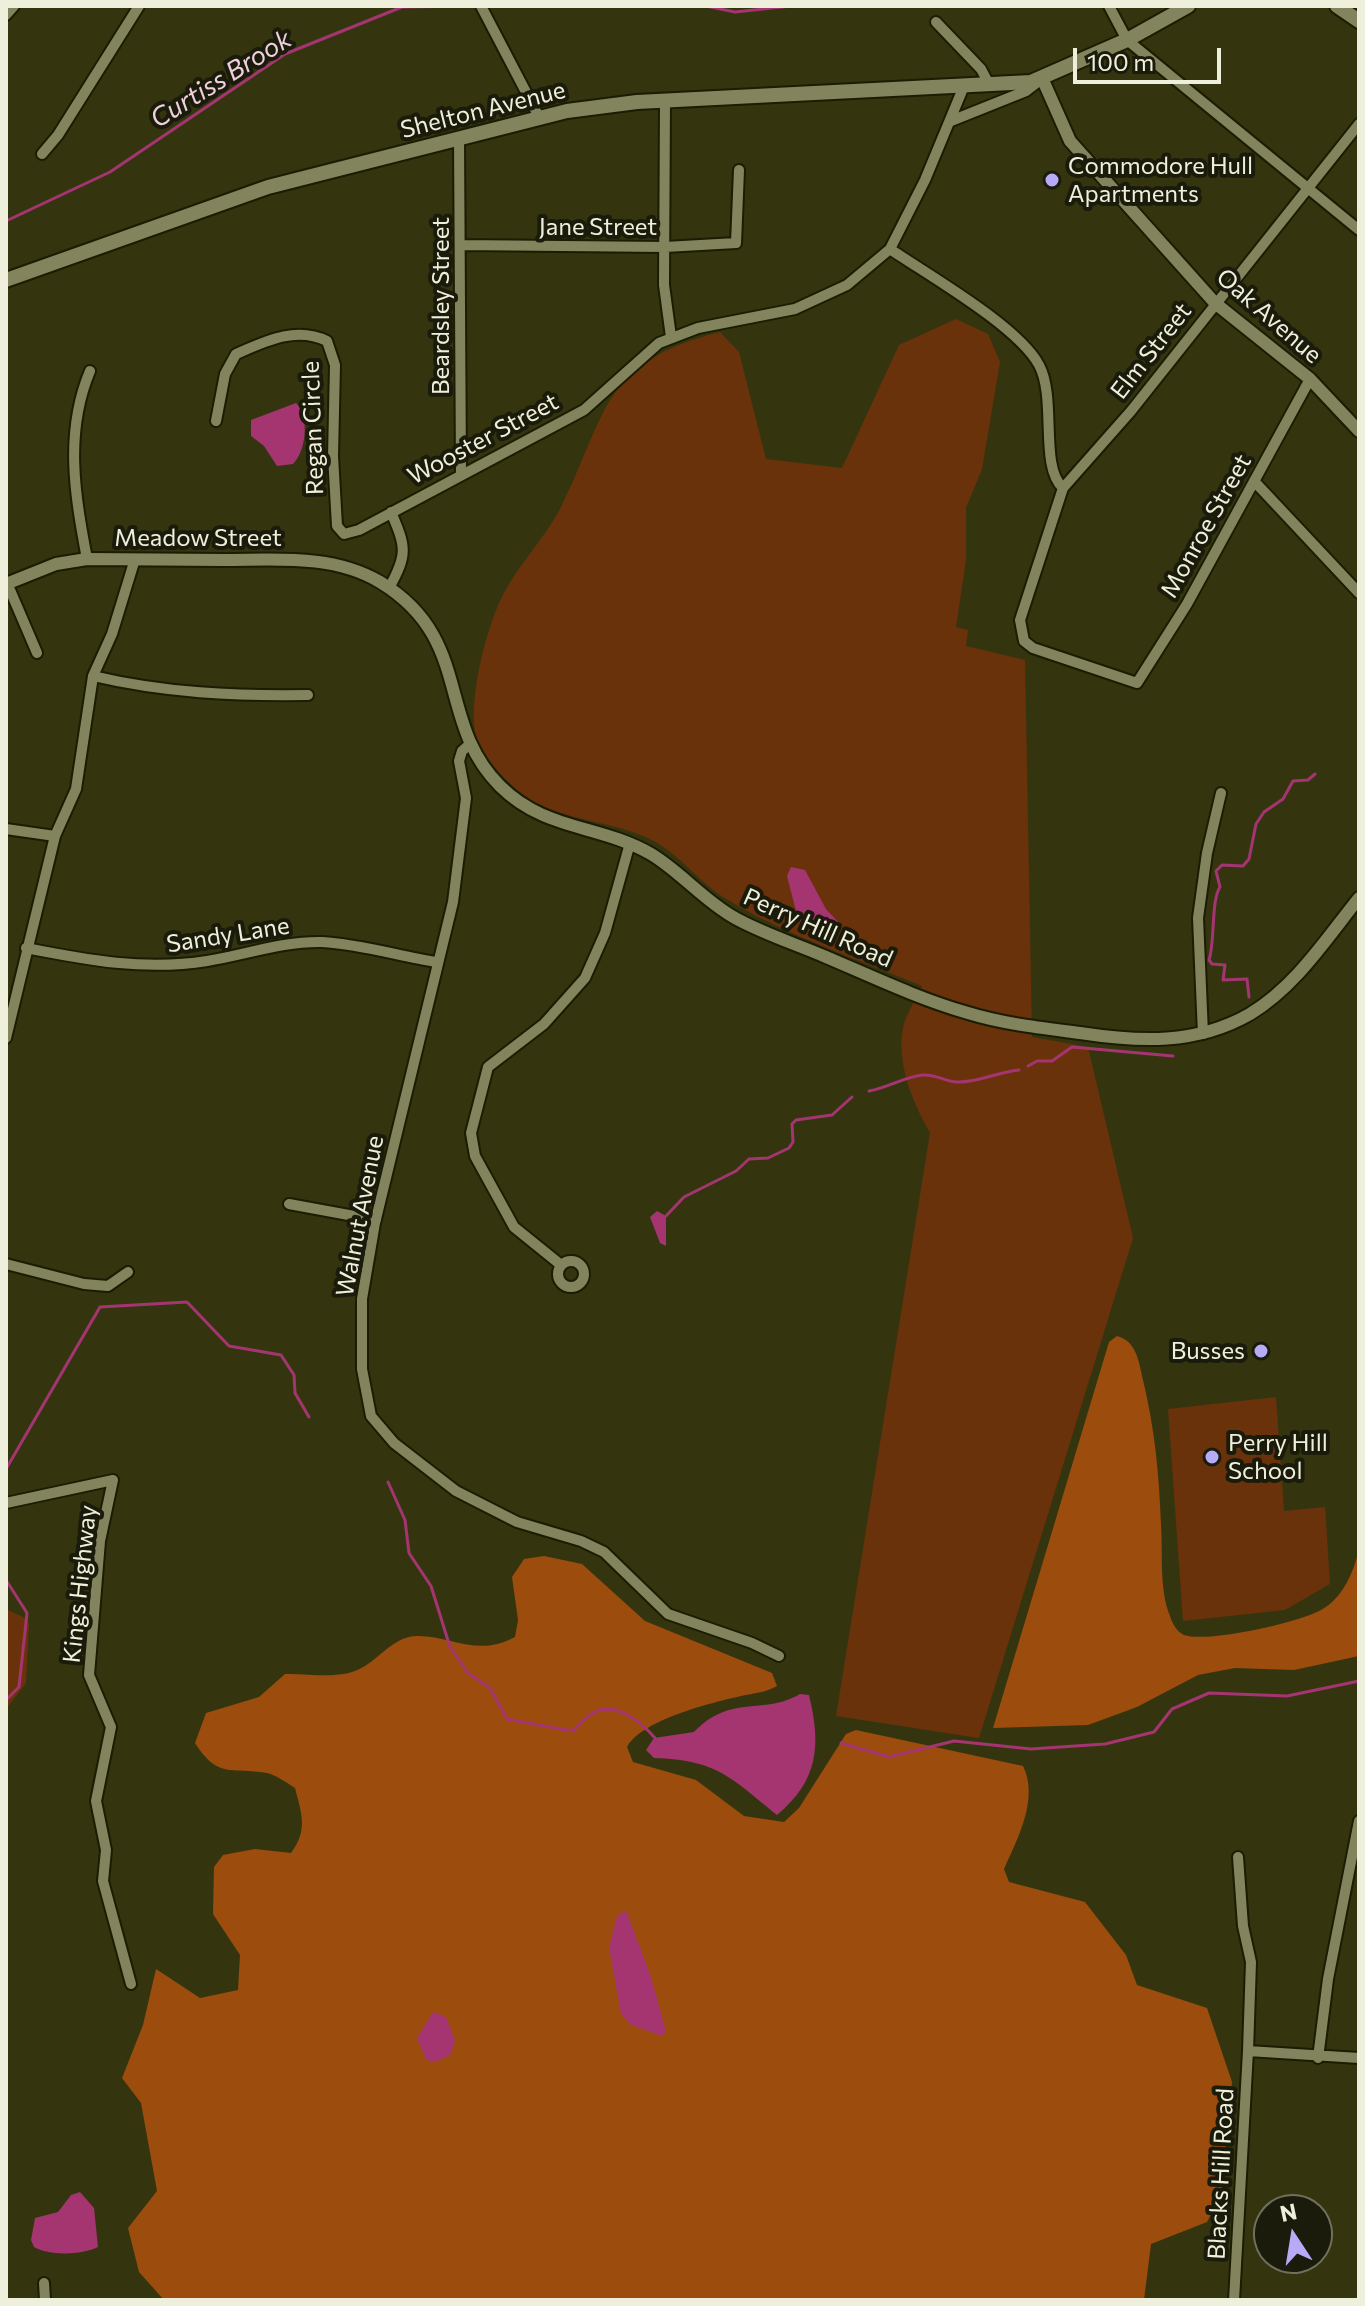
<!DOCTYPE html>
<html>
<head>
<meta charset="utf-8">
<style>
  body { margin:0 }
  #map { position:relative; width:1365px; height:2306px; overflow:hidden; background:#34350f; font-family:Commissioner,sans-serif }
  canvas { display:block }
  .frame { position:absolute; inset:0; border:8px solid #eff0db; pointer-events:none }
  .north { position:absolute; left:1253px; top:2194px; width:80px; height:80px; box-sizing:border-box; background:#1b1b0c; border:2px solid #70705f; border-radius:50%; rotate:348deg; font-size:22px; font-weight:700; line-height:32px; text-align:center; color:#eff0db }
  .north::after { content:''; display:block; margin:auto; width:28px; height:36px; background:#b7abf8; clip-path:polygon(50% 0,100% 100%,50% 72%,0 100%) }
  .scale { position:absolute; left:1073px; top:48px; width:148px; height:36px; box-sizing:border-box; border:4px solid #eff0db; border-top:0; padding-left:10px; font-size:24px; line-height:28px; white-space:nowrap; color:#eff0db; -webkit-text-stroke:6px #1b1b0c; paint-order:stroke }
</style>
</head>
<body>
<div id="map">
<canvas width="1365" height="2306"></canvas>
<div class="frame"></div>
<div class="north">N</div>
<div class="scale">100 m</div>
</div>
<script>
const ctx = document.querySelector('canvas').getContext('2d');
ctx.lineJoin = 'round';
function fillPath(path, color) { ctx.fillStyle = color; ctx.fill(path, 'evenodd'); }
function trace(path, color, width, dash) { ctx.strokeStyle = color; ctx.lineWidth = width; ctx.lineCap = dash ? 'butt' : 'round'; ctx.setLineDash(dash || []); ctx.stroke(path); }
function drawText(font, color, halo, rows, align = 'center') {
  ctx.font = font + ' Commissioner,sans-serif'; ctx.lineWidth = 8; ctx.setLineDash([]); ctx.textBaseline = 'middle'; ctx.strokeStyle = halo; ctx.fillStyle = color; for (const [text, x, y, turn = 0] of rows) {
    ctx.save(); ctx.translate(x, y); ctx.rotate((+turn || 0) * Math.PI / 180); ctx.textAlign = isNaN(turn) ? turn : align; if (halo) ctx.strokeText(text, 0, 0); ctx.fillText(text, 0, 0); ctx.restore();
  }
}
const green = new Path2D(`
  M956 319 988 334 1000 362 982 469 966 508V560L956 627 968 630 966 646 1025 660 1032 1037 1088 1047 1133 1238 979 1738 836 1716 930 1133C913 1103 896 1063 903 1028 906 1014 916 999 922 986 857 959 788 936 728 900 700 884 681 855 652 840 615 821 568 822 531 800 510 787 475 751 474 725 472 687 485 635 500 601 515 568 543 541 560 509 608 413 600 362 720 332L739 352 766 459 842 468 899 345Z
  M1276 1397 1284 1511 1325 1507 1330 1584 1285 1610 1183 1621 1168 1409Z
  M6 1609 27 1619 29 1624 26 1683 6 1709Z`);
const forest = new Path2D(`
  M1117 1336C1137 1341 1139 1363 1143 1380 1155 1430 1159 1473 1161 1525 1163 1553 1159 1589 1170 1616 1172 1623 1177 1632 1184 1635 1207 1643 1298 1623 1321 1610 1343 1598 1353 1573 1359 1550V1656L1294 1670 1235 1668 1198 1675 1137 1707 1088 1725 993 1728 1109 1342Z
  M544 1556 582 1564 645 1621 772 1673 777 1686C765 1693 754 1693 741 1696 710 1703 642 1720 627 1747L633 1762 696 1780 744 1816 784 1822 799 1808 846 1734 856 1730 1023 1766C1039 1798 1018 1838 1004 1869L1009 1882 1085 1902 1126 1955 1137 1985 1207 2008 1232 2082 1221 2195 1207 2222 1151 2244 1144 2300H164L139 2272 128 2228 157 2191 141 2103 122 2078 143 2025 156 1969 200 1998 238 1990 240 1955 213 1914 214 1867 223 1855 255 1849 291 1853C308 1830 302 1815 295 1788 287 1783 276 1775 267 1773 230 1767 218 1779 195 1743L206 1713 259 1697 285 1674C311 1673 342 1681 365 1666 381 1656 397 1635 418 1636 456 1637 477 1657 515 1637L518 1620 512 1577 524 1559Z`);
const water = new Path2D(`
  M296 403C310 417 306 451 293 464L277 466 264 446 251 436V420Z
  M791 867 805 870 826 909 842 926 838 933 820 936 798 919 787 876Z
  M657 1211 666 1216V1246L660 1243 650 1217Z
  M800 1694 809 1695C821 1745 819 1780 777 1815 730 1777 717 1760 654 1758L646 1750 654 1738 694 1732C732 1693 763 1716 800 1694Z
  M626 1910 651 1977 666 2031 662 2036 631 2025 621 2014 609 1947 617 1916Z
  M433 2012 446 2017 455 2040 451 2054 436 2062 426 2060 417 2038Z
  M80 2192 94 2208 98 2247C82 2255 49 2256 34 2247L31 2240 35 2218 58 2212 71 2195Z`);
const stream = new Path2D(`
  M706 6 735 12 791 6
  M6 221 110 172 285 54 402 7 467 6
  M1249 997 1247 979 1223 980 1225 965 1212 964 1209 960C1215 943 1211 900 1220 887L1216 871 1222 865 1243 866 1249 859 1256 824 1264 812 1283 799 1293 781 1308 780 1315 774
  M1028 1066 1037 1061H1052L1072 1047 1173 1056
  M869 1091C886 1088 907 1076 923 1075 938 1074 946 1083 959 1082 979 1082 998 1072 1019 1070
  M666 1216 684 1197 736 1171 749 1159 768 1158 789 1148 793 1142 792 1124 796 1120 832 1115 852 1097
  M6 1469 100 1307 187 1302 229 1346 281 1355 294 1375 295 1393 309 1417
  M388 1482 405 1520 409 1553 431 1586 450 1647 468 1673 490 1688 507 1719 572 1731C579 1725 586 1717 593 1713 616 1700 642 1723 655 1738
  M6 1580 27 1613 19 1687 6 1700
  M841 1743 889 1757 954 1741 1031 1749 1105 1744 1154 1732 1172 1709 1209 1693 1287 1696 1359 1681`);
const minor = new Path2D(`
  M481 6 539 117
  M1109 6 1127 40 1359 230
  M6 15 14 6
  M936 22 981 69 989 84
  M665 101 664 285 671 337
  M951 121 1026 91 1039 81
  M459 137 461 474
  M42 154 58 135 139 6
  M460 245 665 247 736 243 739 170
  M890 249C928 275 1018 326 1039 365 1057 398 1039 467 1063 488
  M1310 379 1187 604 1137 683 1033 648 1024 641 1020 620 1063 488 1131 411 1359 124
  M216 421 225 374 236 354C266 341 296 326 327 341L335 365 333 456 337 526 344 534 359 530 584 410 659 343 698 328 795 309 847 285 890 249 925 180 964 86
  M1254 481 1359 593
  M87 559C75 495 64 433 90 371
  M7 583 37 653
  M389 588C408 554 406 547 391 512
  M93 676C165 693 234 696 308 695
  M470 744 462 751 459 761 466 798 453 902 375 1223 362 1299V1369L371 1416 394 1443 456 1491 517 1522 581 1541 604 1552 668 1614 752 1643 779 1656
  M6 829 55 836
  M26 948C87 960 145 971 207 961 245 955 283 941 322 942 360 944 399 956 436 962
  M1203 1034 1198 918 1207 853 1221 793
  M6 1038 55 836 76 789 93 676 112 634 135 559
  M289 1204 376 1220
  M558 1274a13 13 0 1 1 26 0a13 13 0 1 1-26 0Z
  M6 1264 84 1284 108 1286 128 1272
  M561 1265 514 1227 475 1156 471 1133 488 1067 544 1024 585 978 605 933 630 843
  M6 1503 113 1480 100 1541 89 1675 111 1727 96 1801 106 1850 103 1881 131 1984
  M1238 1857 1243 1926 1251 1962 1248 2051
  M1318 2058 1328 1979 1359 1821
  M44 2283 45 2300
  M1234 2300 1248 2051 1359 2058`);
const tertiary = new Path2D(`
  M1042 78 1070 141 1215 303 1310 379 1359 431
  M6 584 56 564 87 559C132 559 178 560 224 560 276 560 333 554 380 582 474 639 435 721 500 786 545 831 599 824 651 854 681 872 704 901 735 918 764 934 796 944 826 957 873 977 919 999 968 1013 1004 1024 1042 1028 1080 1033 1139 1042 1196 1045 1250 1014 1296 986 1326 939 1359 898`);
const secondary = new Path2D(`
  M1337 6 1359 21
  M6 280 268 187 567 111 637 102 1031 82 1127 40 1188 6`);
const markers = [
  [1052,180,8,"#b7abf8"],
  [1261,1351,8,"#b7abf8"],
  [1212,1457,8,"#b7abf8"]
];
const streetNames = [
  ["Shelton Avenue",483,110,-14],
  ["Jane Street",598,227],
  ["Beardsley Street",441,306,-90],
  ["Oak Avenue",1269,316,41],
  ["Elm Street",1151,351,-52],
  ["Regan Circle",313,428,-92],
  ["Wooster Street",483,439,-28],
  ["Monroe Street",1206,526,-61],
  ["Meadow Street",198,538],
  ["Perry Hill Road",818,928,24],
  ["Sandy Lane",228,935,-9],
  ["Walnut Avenue",360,1216,-79],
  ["Kings Highway",80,1584,-84],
  ["Blacks Hill Road",1221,2174,-87]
];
const poiNames = [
  ["Commodore Hull",1068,166],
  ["Apartments",1068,194],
  ["Busses",1245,1351,"right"],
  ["Perry Hill",1228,1443],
  ["School",1228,1471]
];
const waterNames = [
  ["Curtiss Brook",221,79,-32]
];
fillPath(green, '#69320b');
fillPath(forest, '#9c4c0d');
fillPath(water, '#a43571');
trace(stream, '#a43571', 3);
trace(minor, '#1b1c02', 14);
trace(tertiary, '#1b1c02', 16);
trace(secondary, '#1b1c02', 18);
trace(minor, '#82845d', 10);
trace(tertiary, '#82845d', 12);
trace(secondary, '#82845d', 14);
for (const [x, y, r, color] of markers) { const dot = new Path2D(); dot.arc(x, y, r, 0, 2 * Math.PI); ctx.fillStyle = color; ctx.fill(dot); trace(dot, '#1b1b0c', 3); }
drawText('24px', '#eff0db', '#1b1b0c', streetNames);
drawText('24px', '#eff0db', '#1b1b0c', poiNames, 'left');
drawText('italic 26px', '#efd0dd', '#1b1b0c', waterNames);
</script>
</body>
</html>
